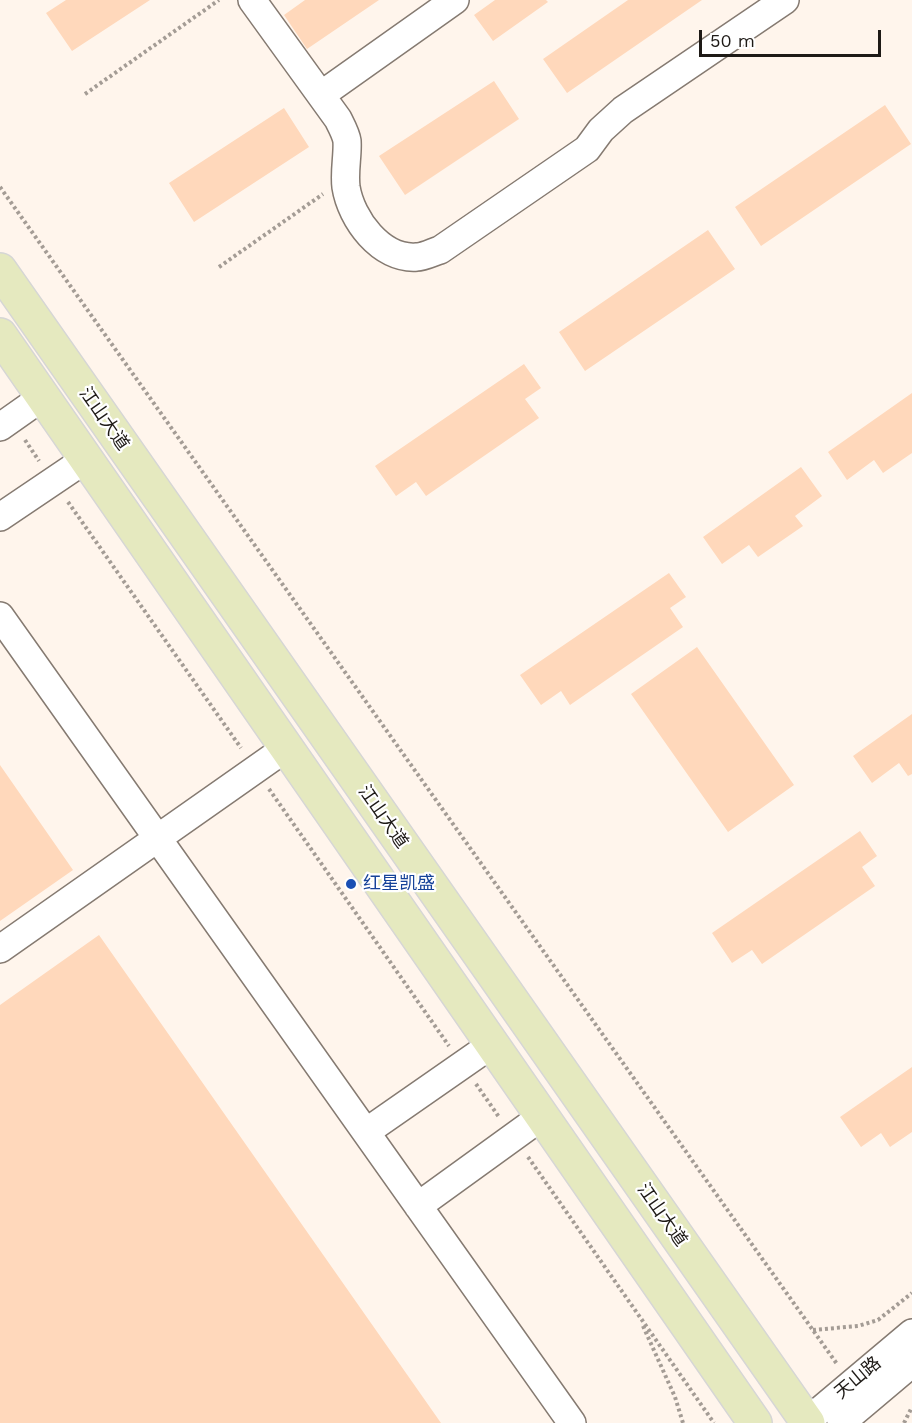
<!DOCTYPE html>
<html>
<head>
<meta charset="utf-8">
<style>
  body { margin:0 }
  #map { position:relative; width:912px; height:1423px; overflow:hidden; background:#fff5ec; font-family:"Work Sans",sans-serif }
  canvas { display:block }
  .scale { position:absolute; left:699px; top:30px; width:182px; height:27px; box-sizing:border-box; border:3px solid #1e1a16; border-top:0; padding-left:8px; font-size:18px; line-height:21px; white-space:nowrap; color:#1e1a16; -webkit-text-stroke:4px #fff; paint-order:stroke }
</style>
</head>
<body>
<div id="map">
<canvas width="912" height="1423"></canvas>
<div class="scale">50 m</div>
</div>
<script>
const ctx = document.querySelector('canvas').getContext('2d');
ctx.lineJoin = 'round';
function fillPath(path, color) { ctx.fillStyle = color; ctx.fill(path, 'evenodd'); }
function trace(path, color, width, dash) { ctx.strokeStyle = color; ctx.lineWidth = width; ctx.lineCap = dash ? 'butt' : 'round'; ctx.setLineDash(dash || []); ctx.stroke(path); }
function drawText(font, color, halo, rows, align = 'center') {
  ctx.font = font + ' "Work Sans","Noto Sans SC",sans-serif'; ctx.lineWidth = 4.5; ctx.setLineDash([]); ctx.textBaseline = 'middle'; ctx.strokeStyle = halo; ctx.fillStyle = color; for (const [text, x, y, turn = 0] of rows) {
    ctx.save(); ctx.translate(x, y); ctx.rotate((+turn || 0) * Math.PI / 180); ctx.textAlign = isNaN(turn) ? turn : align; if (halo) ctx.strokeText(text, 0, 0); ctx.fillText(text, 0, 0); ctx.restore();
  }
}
const building = new Path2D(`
  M66 0H150L72 51 46 13Z
  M305 0H379L307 49 284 15Z
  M495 0H546L548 2 493 41 474 15Z
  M628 0H702L567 93 543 59Z
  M494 81 519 119 405 195 379 156Z
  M885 105 911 144 761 246 735 207Z
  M284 108 309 147 194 222 169 183Z
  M708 230 735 269 585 371 559 332Z
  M524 364 541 388 525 399 539 418 426 496 416 482 396 496 375 466Z
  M912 393V453L883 473 874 460 847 480 828 452Z
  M801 467 822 496 795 516 803 526 758 557 749 545 722 564 703 537Z
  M669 573 686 597 670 608 683 627 570 705 561 691 541 705 520 675Z
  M697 647 794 785 728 832 631 694Z
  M912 714V774L908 776 899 763 872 783 853 756Z
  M0 765 73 870 0 921Z
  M860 831 877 856 862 867 875 886 762 964 752 950 732 963 712 933Z
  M99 935 441 1423H0V1005Z
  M912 1067V1132L890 1147 881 1133 861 1147 840 1117Z`);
const path = new Path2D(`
  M85 94 219 0
  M0 187 837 1364
  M219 267 323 194
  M25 440 39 461
  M68 502 241 748
  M269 789 449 1046
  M476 1084 499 1117
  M528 1157 714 1423
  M643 1326 675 1397 683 1423
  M813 1330 858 1326 878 1320 912 1293
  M904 1423 912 1407`);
const minor = new Path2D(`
  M252 0 338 119C341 125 346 134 347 141 348 155 344 171 346 187 351 219 381 260 417 257 424 257 433 252 440 250L587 149 601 130 623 110 785 0
  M321 95 455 0
  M0 427 44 396
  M0 517 86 459
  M0 616 572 1423
  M0 949 286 748
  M366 1132 491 1045
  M418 1206 541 1117
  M805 1423 912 1333
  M841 1423 912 1363`);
const major = new Path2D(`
  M0 270 808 1423
  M0 335 755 1423`);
const markers = [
  [351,884,6,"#1a4fb4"]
];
const streetNames = [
  ["江山大道",104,419,55],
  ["江山大道",383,817,55],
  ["江山大道",662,1215,55],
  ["天山路",858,1378,-40]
];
const transitNames = [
  ["红星凯盛",363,884]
];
fillPath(building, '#ffd8bb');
trace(minor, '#857a71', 30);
trace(major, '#d6d6d5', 36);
trace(path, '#a49c95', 4, [3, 3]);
trace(minor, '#fff', 27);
trace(major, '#e5e9bf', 33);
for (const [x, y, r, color] of markers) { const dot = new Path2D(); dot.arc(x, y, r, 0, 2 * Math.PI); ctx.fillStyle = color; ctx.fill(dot); trace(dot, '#fff', 2); }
drawText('18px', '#1e1a16', '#fff', streetNames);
drawText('18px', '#164399', '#fff', transitNames, 'left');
</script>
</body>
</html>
